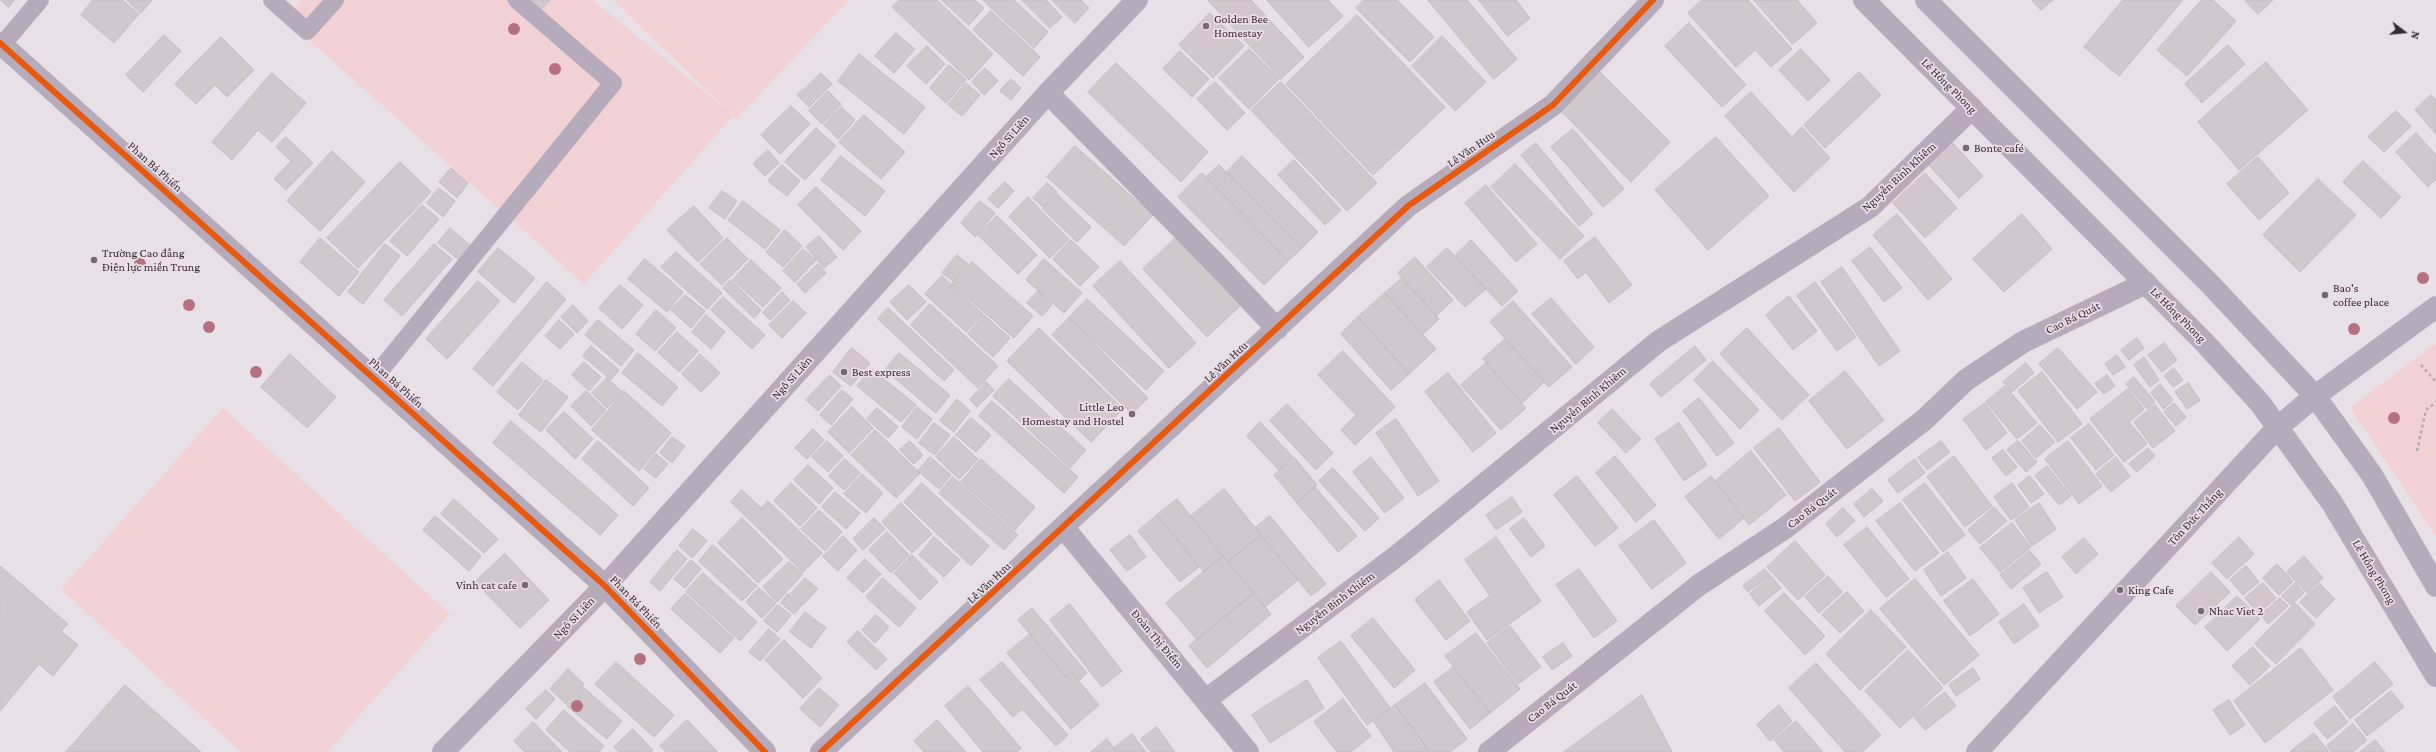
<!DOCTYPE html>
<html>
<head>
<meta charset="utf-8">
<style>
  body { margin:0 }
  #map { position:relative; width:2436px; height:752px; overflow:hidden; background:#e8e0e7; font-family:"Crimson Pro",serif }
  canvas { display:block }
  .north { position:absolute; left:2384px; top:12px; width:40px; height:40px; -webkit-text-stroke:3px #ecdde8; paint-order:stroke; rotate:106deg; font-size:11px; font-weight:700; line-height:16px; text-align:center; color:#342e32 }
  .north::after { content:''; display:block; margin:auto; width:14px; height:18px; background:#342e32; clip-path:polygon(50% 0,100% 100%,50% 72%,0 100%) }
</style>
</head>
<body>
<div id="map">
<canvas width="2436" height="752"></canvas>
<div class="north">N</div>
</div>
<script>
const ctx = document.querySelector('canvas').getContext('2d');
ctx.lineJoin = 'round';
function fillPath(path, color) { ctx.fillStyle = color; ctx.fill(path, 'evenodd'); }
function trace(path, color, width, dash) { ctx.strokeStyle = color; ctx.lineWidth = width; ctx.lineCap = dash ? 'butt' : 'round'; ctx.setLineDash(dash || []); ctx.stroke(path); }
function drawText(font, color, halo, rows, align = 'center') {
  ctx.font = font + ' "Crimson Pro",serif'; ctx.lineWidth = 3.5; ctx.setLineDash([]); ctx.textBaseline = 'middle'; ctx.strokeStyle = halo; ctx.fillStyle = color; for (const [text, x, y, turn = 0] of rows) {
    ctx.save(); ctx.translate(x, y); ctx.rotate((+turn || 0) * Math.PI / 180); ctx.textAlign = isNaN(turn) ? turn : align; if (halo) ctx.strokeText(text, 0, 0); ctx.fillText(text, 0, 0); ctx.restore();
  }
}
const green = new Path2D(`
  M302 0H593L727 110 613 0H849L736 119 733 116 584 284 285 19Z
  M2436 343V536L2350 408Z
  M223 408 450 614 327 752H241L61 589Z`);
const building = new Path2D(`
  M1 0H14L9 7Z
  M93 0H122L139 14 114 43 81 15Z
  M127 0H152L141 13Z
  M507 0H550L531 21Z
  M900 0H937L993 54 969 80 892 7Z
  M942 0H975L984 8 969 25Z
  M983 0H1014L1048 32 1034 48Z
  M1022 0H1046L1062 17 1050 28Z
  M1052 0H1081L1089 8 1075 23Z
  M1208 0H1251L1304 57 1281 79Z
  M1267 0H1328L1343 16 1309 47Z
  M1364 0H1397L1434 37 1410 62 1356 8Z
  M1428 0H1467L1517 59 1494 79Z
  M1479 0H1516L1530 18 1508 36Z
  M1702 0H1748L1792 49 1771 67 1755 50 1736 67 1688 13Z
  M1754 0H1797L1817 23 1793 44Z
  M2032 0H2053L2041 10Z
  M2123 0H2183L2119 76 2084 47Z
  M2202 0H2213L2236 21 2187 76 2157 50Z
  M2245 0H2273L2258 14Z
  M991 11 1040 57 1023 76 973 30Z
  M1210 13 1244 46 1213 78 1179 45Z
  M1357 15 1445 107 1373 175 1286 84Z
  M1689 23 1746 85 1722 107 1665 46Z
  M896 33 915 49 894 73 875 56Z
  M164 35 181 51 143 92 126 75Z
  M1442 36 1486 82 1455 111 1412 66Z
  M221 37 254 70 227 97 215 85 196 104 175 84Z
  M2228 45 2245 64 2202 103 2185 84Z
  M927 46 945 64 926 84 907 66Z
  M1249 49 1279 79 1249 109 1219 78Z
  M1801 49 1830 80 1808 101 1779 70Z
  M1180 51 1209 79 1192 97 1163 69Z
  M859 54 925 107 904 134 838 81Z
  M2266 62 2308 110 2239 170 2198 122Z
  M1116 63 1208 152 1181 182 1088 92Z
  M949 65 966 80 946 103 930 88Z
  M985 68 998 81 984 95 972 82Z
  M1600 72 1670 142 1631 182 1561 111Z
  M1859 72 1881 95 1825 148 1804 125Z
  M272 73 306 103 272 142 258 130 232 160 212 142Z
  M821 73 832 84 816 100 805 89Z
  M1011 79 1021 88 1011 100 1000 91Z
  M1215 82 1245 113 1227 130 1197 99Z
  M1281 82 1377 183 1347 211 1251 110Z
  M966 83 980 95 962 116 948 105Z
  M803 89 815 101 809 107 797 95Z
  M828 91 841 104 822 124 809 111Z
  M1751 92 1792 137 1802 127 1830 158 1794 192 1725 116Z
  M2431 95 2436 100V134L2415 110Z
  M791 106 810 124 780 154 761 135Z
  M841 107 855 120 838 139 824 125Z
  M2396 111 2411 126 2384 152 2368 137Z
  M864 115 905 152 881 179 839 142Z
  M816 128 836 146 805 180 785 162Z
  M1573 129 1624 189 1603 207 1551 147Z
  M2416 133 2436 155V179L2428 187 2396 152Z
  M286 137 313 163 286 190 274 179 291 161 276 147Z
  M1716 137 1769 196 1708 250 1655 190Z
  M1950 140 1983 176 1959 198 1926 162Z
  M1536 143 1593 214 1579 226 1521 155Z
  M1075 146 1153 215 1124 246 1047 177Z
  M768 150 779 163 765 176 753 164Z
  M332 151 365 182 320 231 287 201Z
  M841 156 885 191 865 216 821 180Z
  M1242 156 1318 232 1302 248 1227 172Z
  M2258 157 2289 193 2259 220 2227 184Z
  M1294 160 1341 210 1325 225 1278 175Z
  M2363 161 2401 197 2381 218 2343 182Z
  M400 162 431 192 358 268 327 238Z
  M1515 164 1584 236 1560 259 1491 187Z
  M782 165 800 181 787 196 768 181Z
  M1219 165 1302 248 1288 261 1206 177Z
  M451 168 468 183 457 198 439 182Z
  M1202 173 1288 261 1264 285 1178 197Z
  M1925 173 1957 208 1925 238 1893 203Z
  M2318 179 2356 215 2300 272 2263 235Z
  M1005 182 1014 191 998 208 988 199Z
  M1047 183 1057 192 1043 207 1033 198Z
  M1486 185 1537 244 1516 262 1465 203Z
  M816 187 861 231 843 250 798 205Z
  M439 188 455 201 443 217 427 203Z
  M722 191 737 201 725 219 709 208Z
  M1057 194 1091 227 1077 242 1043 209Z
  M1028 197 1069 239 1050 258 1009 217Z
  M743 201 780 230 765 249 728 220Z
  M980 201 995 213 975 237 961 223Z
  M422 205 439 219 407 256 390 241Z
  M694 206 723 238 698 262 667 230Z
  M1897 214 1952 279 1928 300 1873 235Z
  M2022 214 2052 249 2004 292 1973 259Z
  M997 216 1037 255 1018 274 978 235Z
  M450 228 470 245 459 260 438 243Z
  M785 230 802 246 783 267 766 252Z
  M819 236 837 257 824 268 806 247Z
  M1178 236 1241 305 1207 337 1143 269Z
  M1595 237 1632 285 1609 303 1586 272 1578 279 1564 261Z
  M320 238 359 272 339 296 300 262Z
  M727 238 748 259 722 285 700 264Z
  M1071 240 1099 267 1080 286 1053 259Z
  M1471 240 1518 291 1502 306 1455 256Z
  M385 244 400 256 363 304 348 292Z
  M434 244 452 259 402 316 384 300Z
  M1870 247 1902 288 1884 302 1852 261Z
  M498 248 535 278 514 303 478 272Z
  M1447 248 1486 289 1465 307 1427 267Z
  M803 249 816 260 795 282 783 271Z
  M676 252 722 293 707 309 661 267Z
  M957 255 968 264 953 281 942 273Z
  M1415 257 1453 300 1436 316 1398 273Z
  M645 259 683 292 667 312 628 279Z
  M1044 259 1082 293 1064 313 1026 280Z
  M751 260 781 288 763 307 733 280Z
  M1120 261 1196 343 1169 368 1093 286Z
  M972 262 1033 316 1014 338 952 284Z
  M818 264 826 273 805 293 797 284Z
  M1842 267 1900 351 1879 366 1821 282Z
  M942 276 983 314 966 332 925 294Z
  M1402 278 1439 319 1423 334 1385 293Z
  M731 280 761 310 754 318 723 288Z
  M478 281 500 301 447 359 426 339Z
  M547 282 566 299 493 386 473 369Z
  M1815 282 1856 337 1837 351 1797 296Z
  M620 285 643 305 622 329 599 308Z
  M909 285 926 302 907 320 890 302Z
  M1038 291 1052 305 1042 316 1027 303Z
  M782 292 790 300 770 320 763 313Z
  M1385 293 1436 349 1409 374 1358 317Z
  M685 295 705 311 691 328 671 310Z
  M1789 296 1817 331 1793 350 1766 315Z
  M723 297 765 335 752 349 711 310Z
  M1551 298 1594 347 1576 364 1532 314Z
  M1087 299 1164 371 1146 390 1069 318Z
  M793 301 806 313 782 338 769 325Z
  M1513 301 1572 367 1549 387 1490 322Z
  M930 304 998 366 978 388 911 325Z
  M573 305 588 321 577 333 561 317Z
  M888 308 954 370 944 381 878 319Z
  M656 310 676 328 655 351 636 334Z
  M706 315 725 332 711 349 692 332Z
  M984 315 1010 338 993 357 968 334Z
  M1358 317 1409 374 1391 390 1341 334Z
  M1069 318 1148 398 1132 414 1052 335Z
  M559 320 574 334 560 349 545 336Z
  M598 320 634 350 621 366 585 335Z
  M1039 328 1123 409 1091 442 1007 361Z
  M1747 328 1809 395 1782 420 1720 354Z
  M677 332 698 351 679 372 658 352Z
  M2137 338 2144 348 2129 360 2121 350Z
  M1505 339 1544 382 1522 403 1483 359Z
  M2164 343 2177 360 2162 372 2148 355Z
  M591 346 619 370 611 380 583 356Z
  M1695 346 1706 360 1661 397 1650 384Z
  M852 348 870 363 851 386 833 372Z
  M2058 348 2097 392 2077 409 2039 364Z
  M1343 351 1395 407 1355 445 1341 430 1356 415 1318 375Z
  M638 353 678 387 662 406 622 373Z
  M899 353 950 395 936 413 885 370Z
  M290 354 336 397 307 428 261 387Z
  M700 354 720 373 701 392 682 374Z
  M2117 355 2125 367 2113 375 2105 364Z
  M2144 357 2159 380 2150 387 2134 365Z
  M1713 361 1759 410 1740 429 1694 380Z
  M522 362 543 380 518 410 497 392Z
  M584 362 601 377 589 391 572 375Z
  M1486 363 1526 408 1501 430 1461 385Z
  M2026 363 2034 373 2012 392 2003 382Z
  M2174 368 2183 380 2173 387 2164 376Z
  M872 369 916 405 901 422 857 386Z
  M1845 371 1884 420 1847 449 1809 401Z
  M2042 372 2082 424 2058 442 2018 391Z
  M1448 373 1496 433 1473 452 1425 392Z
  M830 375 841 386 818 411 806 400Z
  M2107 375 2115 386 2104 394 2095 384Z
  M2134 377 2155 402 2147 409 2126 384Z
  M607 378 622 392 607 408 592 393Z
  M1009 379 1086 450 1070 468 993 396Z
  M546 380 568 397 541 432 519 415Z
  M986 382 994 390 977 407 970 400Z
  M2188 383 2200 400 2187 409 2175 392Z
  M2160 384 2173 400 2164 409 2151 393Z
  M2005 386 2037 423 2017 439 1986 402Z
  M2128 389 2144 409 2129 422 2147 444 2124 462 2090 419Z
  M842 390 853 399 831 425 820 415Z
  M586 391 606 410 591 426 571 406Z
  M624 391 671 433 655 452 608 411Z
  M1699 398 1734 443 1717 456 1683 411Z
  M957 399 970 411 954 432 940 421Z
  M992 401 1078 477 1064 493 979 416Z
  M1985 403 2007 433 1986 450 1963 419Z
  M2174 403 2186 417 2176 426 2164 412Z
  M1287 404 1333 453 1316 470 1270 421Z
  M2155 405 2175 431 2153 448 2134 422Z
  M852 407 873 428 849 453 828 432Z
  M917 407 932 419 917 439 902 427Z
  M877 408 898 427 888 438 867 419Z
  M1612 409 1641 439 1626 453 1598 423Z
  M564 412 593 439 575 459 546 430Z
  M607 412 654 453 639 471 592 430Z
  M971 418 991 435 976 452 956 435Z
  M1396 419 1439 481 1418 496 1376 433Z
  M511 421 618 515 600 535 493 443Z
  M1260 422 1293 457 1279 470 1247 436Z
  M934 423 950 435 935 455 919 443Z
  M1679 423 1707 465 1684 481 1655 439Z
  M2089 424 2114 455 2096 470 2071 438Z
  M2040 425 2055 442 2036 458 2022 441Z
  M1779 428 1820 482 1795 501 1754 448Z
  M813 429 824 440 807 459 795 448Z
  M875 430 920 473 896 498 851 455Z
  M672 437 685 446 672 463 660 453Z
  M954 437 978 459 959 479 936 457Z
  M598 441 649 488 633 506 582 459Z
  M827 441 843 456 828 472 812 457Z
  M910 441 923 455 914 464 900 450Z
  M1941 441 1950 452 1927 470 1918 458Z
  M2018 441 2037 462 2026 472 2007 450Z
  M2068 441 2102 486 2079 504 2045 459Z
  M2148 448 2155 456 2137 472 2129 464Z
  M2003 450 2017 467 2006 476 1992 458Z
  M1751 451 1786 495 1749 525 1715 481Z
  M656 454 668 464 656 478 644 469Z
  M1615 456 1656 505 1636 522 1596 473Z
  M1954 456 1992 506 1965 527 1927 477Z
  M930 457 951 475 939 489 918 471Z
  M1371 457 1404 498 1385 513 1353 472Z
  M2116 457 2130 476 2111 492 2096 474Z
  M1295 458 1317 485 1297 503 1274 475Z
  M845 459 860 473 844 490 829 476Z
  M981 459 1035 507 1015 530 961 482Z
  M1915 459 1925 473 1898 493 1888 480Z
  M808 465 833 488 819 504 794 480Z
  M2047 466 2071 496 2059 505 2035 476Z
  M1333 468 1379 518 1365 531 1319 481Z
  M862 474 883 493 866 513 844 494Z
  M1577 476 1618 528 1595 546 1554 495Z
  M1711 476 1744 518 1719 539 1685 497Z
  M2030 476 2044 494 2031 503 2018 485Z
  M953 477 1018 535 1004 550 939 493Z
  M791 483 817 508 800 526 774 501Z
  M922 483 989 546 971 566 904 502Z
  M1925 483 1965 535 1943 552 1903 500Z
  M2012 483 2029 507 2011 520 1994 497Z
  M1315 487 1357 536 1338 552 1297 503Z
  M1224 489 1261 535 1228 562 1191 516Z
  M1872 489 1883 501 1864 517 1854 504Z
  M742 490 761 508 768 501 822 553 803 572 731 502Z
  M835 492 860 513 846 529 822 507Z
  M1512 497 1522 512 1496 530 1486 515Z
  M454 499 498 539 484 553 441 514Z
  M1177 499 1223 556 1204 572 1157 515Z
  M901 503 932 534 912 553 882 522Z
  M1900 503 1939 553 1915 571 1876 521Z
  M2039 503 2056 529 2032 546 2015 520Z
  M1994 507 2007 521 1980 544 1968 530Z
  M1843 508 1855 521 1837 537 1826 524Z
  M819 510 842 532 825 551 801 529Z
  M1157 515 1199 567 1180 582 1138 531Z
  M435 516 481 556 469 571 423 530Z
  M1270 516 1326 584 1311 596 1255 528Z
  M742 518 783 559 758 583 718 543Z
  M874 518 885 529 863 550 853 539Z
  M1524 518 1545 546 1531 557 1510 529Z
  M1654 520 1686 563 1652 589 1619 546Z
  M2012 523 2031 547 2000 572 1980 548Z
  M1867 527 1909 579 1886 597 1844 545Z
  M693 529 707 541 692 558 679 546Z
  M887 532 909 555 891 573 869 550Z
  M1130 535 1146 557 1127 571 1110 550Z
  M1261 535 1298 580 1265 607 1228 562Z
  M843 536 857 550 838 571 823 557Z
  M934 537 960 560 944 577 919 555Z
  M1496 537 1541 601 1487 640 1467 612 1490 596 1465 560Z
  M2239 537 2254 554 2227 579 2212 563Z
  M2084 538 2098 554 2076 574 2062 557Z
  M1795 541 1825 575 1798 600 1767 567Z
  M713 545 757 586 742 601 699 561Z
  M677 550 687 559 660 591 650 582Z
  M2030 551 2041 564 2011 589 2000 575Z
  M1948 552 1966 578 1941 596 1924 570Z
  M505 554 549 600 520 628 475 582Z
  M912 555 938 582 920 600 894 573Z
  M1223 556 1254 593 1197 640 1166 603Z
  M2304 556 2323 578 2307 593 2287 572Z
  M865 559 881 574 863 593 847 578Z
  M691 560 701 569 685 588 674 579Z
  M789 562 803 574 777 602 763 587Z
  M2277 564 2293 581 2279 595 2263 578Z
  M0 566 68 624 61 631 78 645 53 676 39 664 0 711Z
  M2246 566 2259 582 2243 595 2230 580Z
  M1579 569 1617 621 1594 638 1556 585Z
  M1765 569 1770 575 1748 592 1743 586Z
  M2047 572 2063 597 2039 613 2023 588Z
  M2211 572 2230 592 2195 625 2176 606Z
  M703 573 757 622 740 641 686 592Z
  M1771 576 1781 588 1759 606 1750 594Z
  M1828 576 1842 592 1819 613 1805 597Z
  M805 578 818 589 803 605 791 594Z
  M883 578 916 608 899 627 866 597Z
  M1915 579 1979 655 1944 685 1880 609Z
  M1973 579 1999 614 1970 636 1944 601Z
  M1439 580 1470 621 1446 640 1415 600Z
  M2263 583 2276 598 2258 613 2245 598Z
  M2295 583 2304 593 2291 605 2282 596Z
  M2320 584 2335 599 2316 618 2300 602Z
  M759 588 776 603 762 618 746 602Z
  M1847 592 1864 611 1840 633 1822 615Z
  M1254 593 1271 614 1207 668 1189 646Z
  M1784 593 1825 636 1805 655 1765 611Z
  M685 594 734 638 720 653 671 609Z
  M788 594 802 605 794 614 781 603Z
  M2237 596 2260 619 2227 651 2205 627Z
  M2280 598 2288 606 2268 624 2261 615Z
  M2295 603 2315 624 2276 664 2255 644Z
  M1070 604 1122 671 1102 687 1050 620Z
  M2024 604 2039 626 2014 644 1999 622Z
  M778 605 791 615 777 632 764 621Z
  M1032 608 1087 673 1079 681 1072 673 1067 678 1018 620Z
  M1871 610 1906 647 1860 690 1826 654Z
  M805 612 826 628 811 648 790 632Z
  M876 615 889 627 875 643 862 630Z
  M1373 618 1415 670 1394 688 1351 636Z
  M1510 626 1541 667 1518 684 1487 643Z
  M769 629 780 639 760 661 749 652Z
  M858 631 887 659 876 670 847 642Z
  M1476 633 1520 689 1490 713 1445 656Z
  M1030 634 1067 678 1072 673 1099 705 1071 729 1007 653Z
  M784 640 822 678 803 698 765 660Z
  M1341 641 1390 708 1367 725 1318 658Z
  M1563 643 1572 656 1552 670 1543 657Z
  M2253 647 2270 666 2250 685 2232 666Z
  M2301 648 2333 690 2265 743 2234 701Z
  M1908 650 1943 688 1900 728 1865 691Z
  M616 662 674 715 654 737 595 684Z
  M1002 662 1068 735 1056 746 1022 709 1013 717 980 680Z
  M2375 662 2393 684 2350 719 2333 697Z
  M1816 663 1881 735 1862 752H1845L1789 688Z
  M1453 667 1490 713 1470 729 1434 682Z
  M1973 668 1980 679 1956 696 1949 685Z
  M568 669 584 684 566 704 550 689Z
  M1307 680 1324 708 1270 743 1252 715Z
  M1425 683 1467 739 1450 752H1430L1395 705Z
  M125 685 201 752H66Z
  M968 686 1021 748 1017 752H983L945 706Z
  M583 687 622 721 607 739 567 706Z
  M819 688 839 705 820 727 800 709Z
  M546 690 555 699 536 719 526 709Z
  M2391 691 2404 707 2367 736 2355 720Z
  M1945 692 1956 706 1925 730 1914 717Z
  M1642 695 1672 752H1564Z
  M1343 699 1371 736 1351 752H1337L1314 722Z
  M2229 700 2245 725 2230 735 2213 710Z
  M1395 705 1430 752H1394L1374 722Z
  M1779 705 1792 721 1770 741 1757 725Z
  M2335 706 2348 722 2327 739 2314 723Z
  M564 710 604 746 599 752H570L546 730Z
  M687 720 717 751V752H666L660 746Z
  M937 720 966 752H924L914 741Z
  M1796 721 1823 752H1784L1774 740Z
  M533 722 562 752H525L514 741Z
  M2353 724 2367 740 2353 752H2332L2327 746Z
  M1157 727 1175 752H1151L1141 739Z
  M633 729 653 750 651 752H619L614 747Z
  M2314 733 2329 752H2290Z
  M1132 734 1146 752H1117L1114 748Z
  M1107 739 1117 752H1091Z
  M2375 740 2385 752H2360Z`);
const path = new Path2D(`
  M2421 365 2436 382
  M2417 451 2426 410 2436 402`);
const service = new Path2D(`
  M272 0 307 31 335 0
  M2 45 40 0
  M374 378 613 83 517 0`);
const minor = new Path2D(`
  M0 43 605 586 765 752
  M1048 93 1217 265 1277 329
  M1064 528 1248 752
  M1207 699 1398 555 1659 341 1870 207 1972 108
  M443 752 605 586 1048 93 1137 0
  M821 752 1408 206 1553 105 1653 0
  M1489 752 1699 585 1785 528 1924 420 1966 380 2023 342 2146 283
  M1977 752 2277 428 2315 396 2436 307`);
const tertiary = new Path2D(`
  M1864 0 2203 341 2260 403 2332 503 2436 676
  M1926 0 2210 284 2315 396 2372 475 2436 586`);
const cycleway = new Path2D(`
  M0 43 605 586 765 752
  M821 752 1408 206 1553 105 1653 0`);
const trees = [
  [514,29],
  [555,69],
  [140,264],
  [2423,278],
  [189,305],
  [209,327],
  [2354,329],
  [256,372],
  [2394,418],
  [640,659],
  [577,706]
];
const markers = [
  [1206,26,4,"#736c71"],
  [1966,148,4,"#736c71"],
  [94,260,4,"#736c71"],
  [2325,295,4,"#736c71"],
  [844,372,4,"#736c71"],
  [1132,414,4,"#736c71"],
  [525,585,4,"#736c71"],
  [2120,590,4,"#736c71"],
  [2201,611,4,"#736c71"]
];
const poiNames = [
  ["Golden Bee",1214,19],
  ["Homestay",1214,33],
  ["Bonte café",1974,148],
  ["Trường Cao đẳng",102,253],
  ["Điện lực miền Trung",102,267],
  ["Bao's",2333,288],
  ["coffee place",2333,302],
  ["Best express",852,372],
  ["Little Leo",1124,407,"right"],
  ["Homestay and Hostel",1124,421,"right"],
  ["Vinh cat cafe",517,585,"right"],
  ["King Cafe",2128,590],
  ["Nhac Viet 2",2209,611]
];
const streetNames = [
  ["Lê Hồng Phong",1949,86,45],
  ["Ngô Sĩ Liên",1009,137,-48],
  ["Lê Văn Hưu",1471,149,-35],
  ["Phan Bá Phiến",155,167,42],
  ["Nguyễn Bỉnh Khiêm",1899,177,-43],
  ["Lê Hồng Phong",2178,315,45],
  ["Cao Bá Quát",2073,318,-26],
  ["Lê Văn Hưu",1226,362,-43],
  ["Ngô Sĩ Liên",792,378,-48],
  ["Phan Bá Phiến",396,383,42],
  ["Nguyễn Bỉnh Khiêm",1588,400,-40],
  ["Cao Bá Quát",1812,508,-38],
  ["Tôn Đức Thắng",2195,517,-47],
  ["Lê Hồng Phong",2374,572,59],
  ["Lê Văn Hưu",989,583,-43],
  ["Phan Bá Phiến",636,602,46],
  ["Nguyễn Bỉnh Khiêm",1335,603,-37],
  ["Ngô Sĩ Liên",574,618,-46],
  ["Đoàn Thị Điểm",1157,639,50],
  ["Cao Bá Quát",1552,702,-38]
];
fillPath(green, '#f2d1d4');
fillPath(building, '#d0c8cd');
trace(building, '#c3bcc0', 1);
trace(path, '#b2a9b4', 2.5, [3, 3]);
trace(service, '#b6abbb', 18);
trace(minor, '#b6abbb', 22);
trace(tertiary, '#b6abbb', 22);
trace(cycleway, '#e8590c', 6);
ctx.fillStyle = '#b5717f';
for (const [x, y] of trees) { ctx.beginPath(); ctx.arc(x, y, 6, 0, 2 * Math.PI); ctx.fill(); }
for (const [x, y, r, color] of markers) { const dot = new Path2D(); dot.arc(x, y, r, 0, 2 * Math.PI); ctx.fillStyle = color; ctx.fill(dot); trace(dot, '#ecdde8', 1.5); }
drawText('12px', '#342e32', '#ecdde8', poiNames, 'left');
drawText('12px', '#342e32', '#ecdde8', streetNames);
</script>
</body>
</html>
